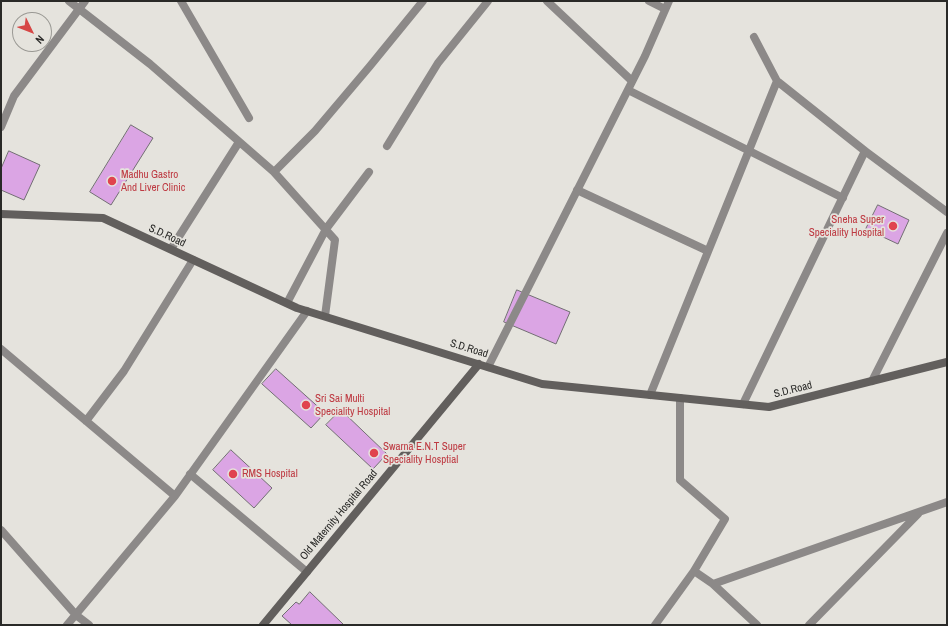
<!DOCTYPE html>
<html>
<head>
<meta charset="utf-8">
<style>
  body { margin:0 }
  #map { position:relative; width:948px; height:626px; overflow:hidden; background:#e5e3dd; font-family:"Archivo Narrow",sans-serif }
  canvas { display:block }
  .frame { position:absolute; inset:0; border:2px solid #292927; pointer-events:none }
  .north { position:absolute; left:12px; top:12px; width:40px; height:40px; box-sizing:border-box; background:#e5e3dd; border:1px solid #9a9994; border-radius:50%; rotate:133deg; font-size:11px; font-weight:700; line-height:16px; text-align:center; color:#292927 }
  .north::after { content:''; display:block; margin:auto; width:14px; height:18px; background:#d64746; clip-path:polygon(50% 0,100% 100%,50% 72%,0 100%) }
</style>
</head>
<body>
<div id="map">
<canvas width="948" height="626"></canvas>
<div class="frame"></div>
<div class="north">N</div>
</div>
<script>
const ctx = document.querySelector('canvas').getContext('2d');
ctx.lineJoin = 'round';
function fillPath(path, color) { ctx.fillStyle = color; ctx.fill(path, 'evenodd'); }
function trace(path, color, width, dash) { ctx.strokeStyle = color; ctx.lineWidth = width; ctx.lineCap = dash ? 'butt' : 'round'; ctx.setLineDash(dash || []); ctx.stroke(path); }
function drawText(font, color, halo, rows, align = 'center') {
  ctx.font = font + ' "Archivo Narrow",sans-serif'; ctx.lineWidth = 3.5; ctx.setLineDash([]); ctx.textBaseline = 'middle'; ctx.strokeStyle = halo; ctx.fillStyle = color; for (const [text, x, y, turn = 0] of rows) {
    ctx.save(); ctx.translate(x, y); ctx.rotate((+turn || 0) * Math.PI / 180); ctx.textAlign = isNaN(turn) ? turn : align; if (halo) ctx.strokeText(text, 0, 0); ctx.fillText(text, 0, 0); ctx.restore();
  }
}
const building = new Path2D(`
  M131 125 153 138 111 205 90 192Z
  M9 151 40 165 24 200 1 190V169Z
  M878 205 909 220 898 244 866 229Z
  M517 290 570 312 556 344 504 322Z
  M276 369 325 413 311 428 262 384Z
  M341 410 387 454 373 469 326 425Z
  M231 450 272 488 254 508 213 470Z
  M310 592 343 624 342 625H292L282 616 296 602 299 604Z`);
const street = new Path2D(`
  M69 1 150 64 274 172 335 240 325 316
  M181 1 249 118
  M547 1 632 81
  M649 1 665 9
  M628 90 843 198
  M1 127 14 96 85 1
  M387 146 438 63 488 1
  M865 151 947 212
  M274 172 315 131 370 66 423 1
  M577 190 708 251
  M171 249 239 142
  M287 303 326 229 369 172
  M1 349 175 496
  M488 367 645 56 669 1
  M872 381 947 233
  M650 395 777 81
  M743 404 865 151 777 81 754 37
  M86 421 124 371 193 260
  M190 474 307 572
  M1 530 76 615 89 625
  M694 571 713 584 757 625
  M713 584 947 502
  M67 625 175 496 307 311
  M655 625 694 571 725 519 680 480V398
  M809 625 918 514`);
const secondary = new Path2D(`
  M1 214 103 218 297 308 542 384 769 407 947 362
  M263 625 479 364`);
const markers = [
  [112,181,5,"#e0444e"],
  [893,226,5,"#e0444e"],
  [306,405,5,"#e0444e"],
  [374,453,5,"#e0444e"],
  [233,474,5,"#e0444e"]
];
const healthNames = [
  ["Madhu Gastro",121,175],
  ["And Liver Clinic",121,188],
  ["Sneha Super",884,220,"right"],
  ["Speciality Hospital",884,233,"right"],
  ["Sri Sai Multi",315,399],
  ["Speciality Hospital",315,412],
  ["Swarna E.N.T Super",383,447],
  ["Speciality Hosptial",383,460],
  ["RMS Hospital",242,474]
];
const streetNames = [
  ["S.D.Road",167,236,25],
  ["S.D.Road",469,349,17],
  ["S.D.Road",793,390,-14],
  ["Old Maternity Hospital Road",339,515,-50]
];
fillPath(building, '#dba5e4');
trace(building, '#726e73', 1);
trace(street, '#8c8988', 8);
trace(secondary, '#625f5d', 8);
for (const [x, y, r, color] of markers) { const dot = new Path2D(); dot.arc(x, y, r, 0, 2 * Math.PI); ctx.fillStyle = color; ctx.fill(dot); trace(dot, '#e5e3dd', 1.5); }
drawText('11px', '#be3a42', '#e5e3dd', healthNames, 'left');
drawText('11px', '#292927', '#e5e3dd', streetNames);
</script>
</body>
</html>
